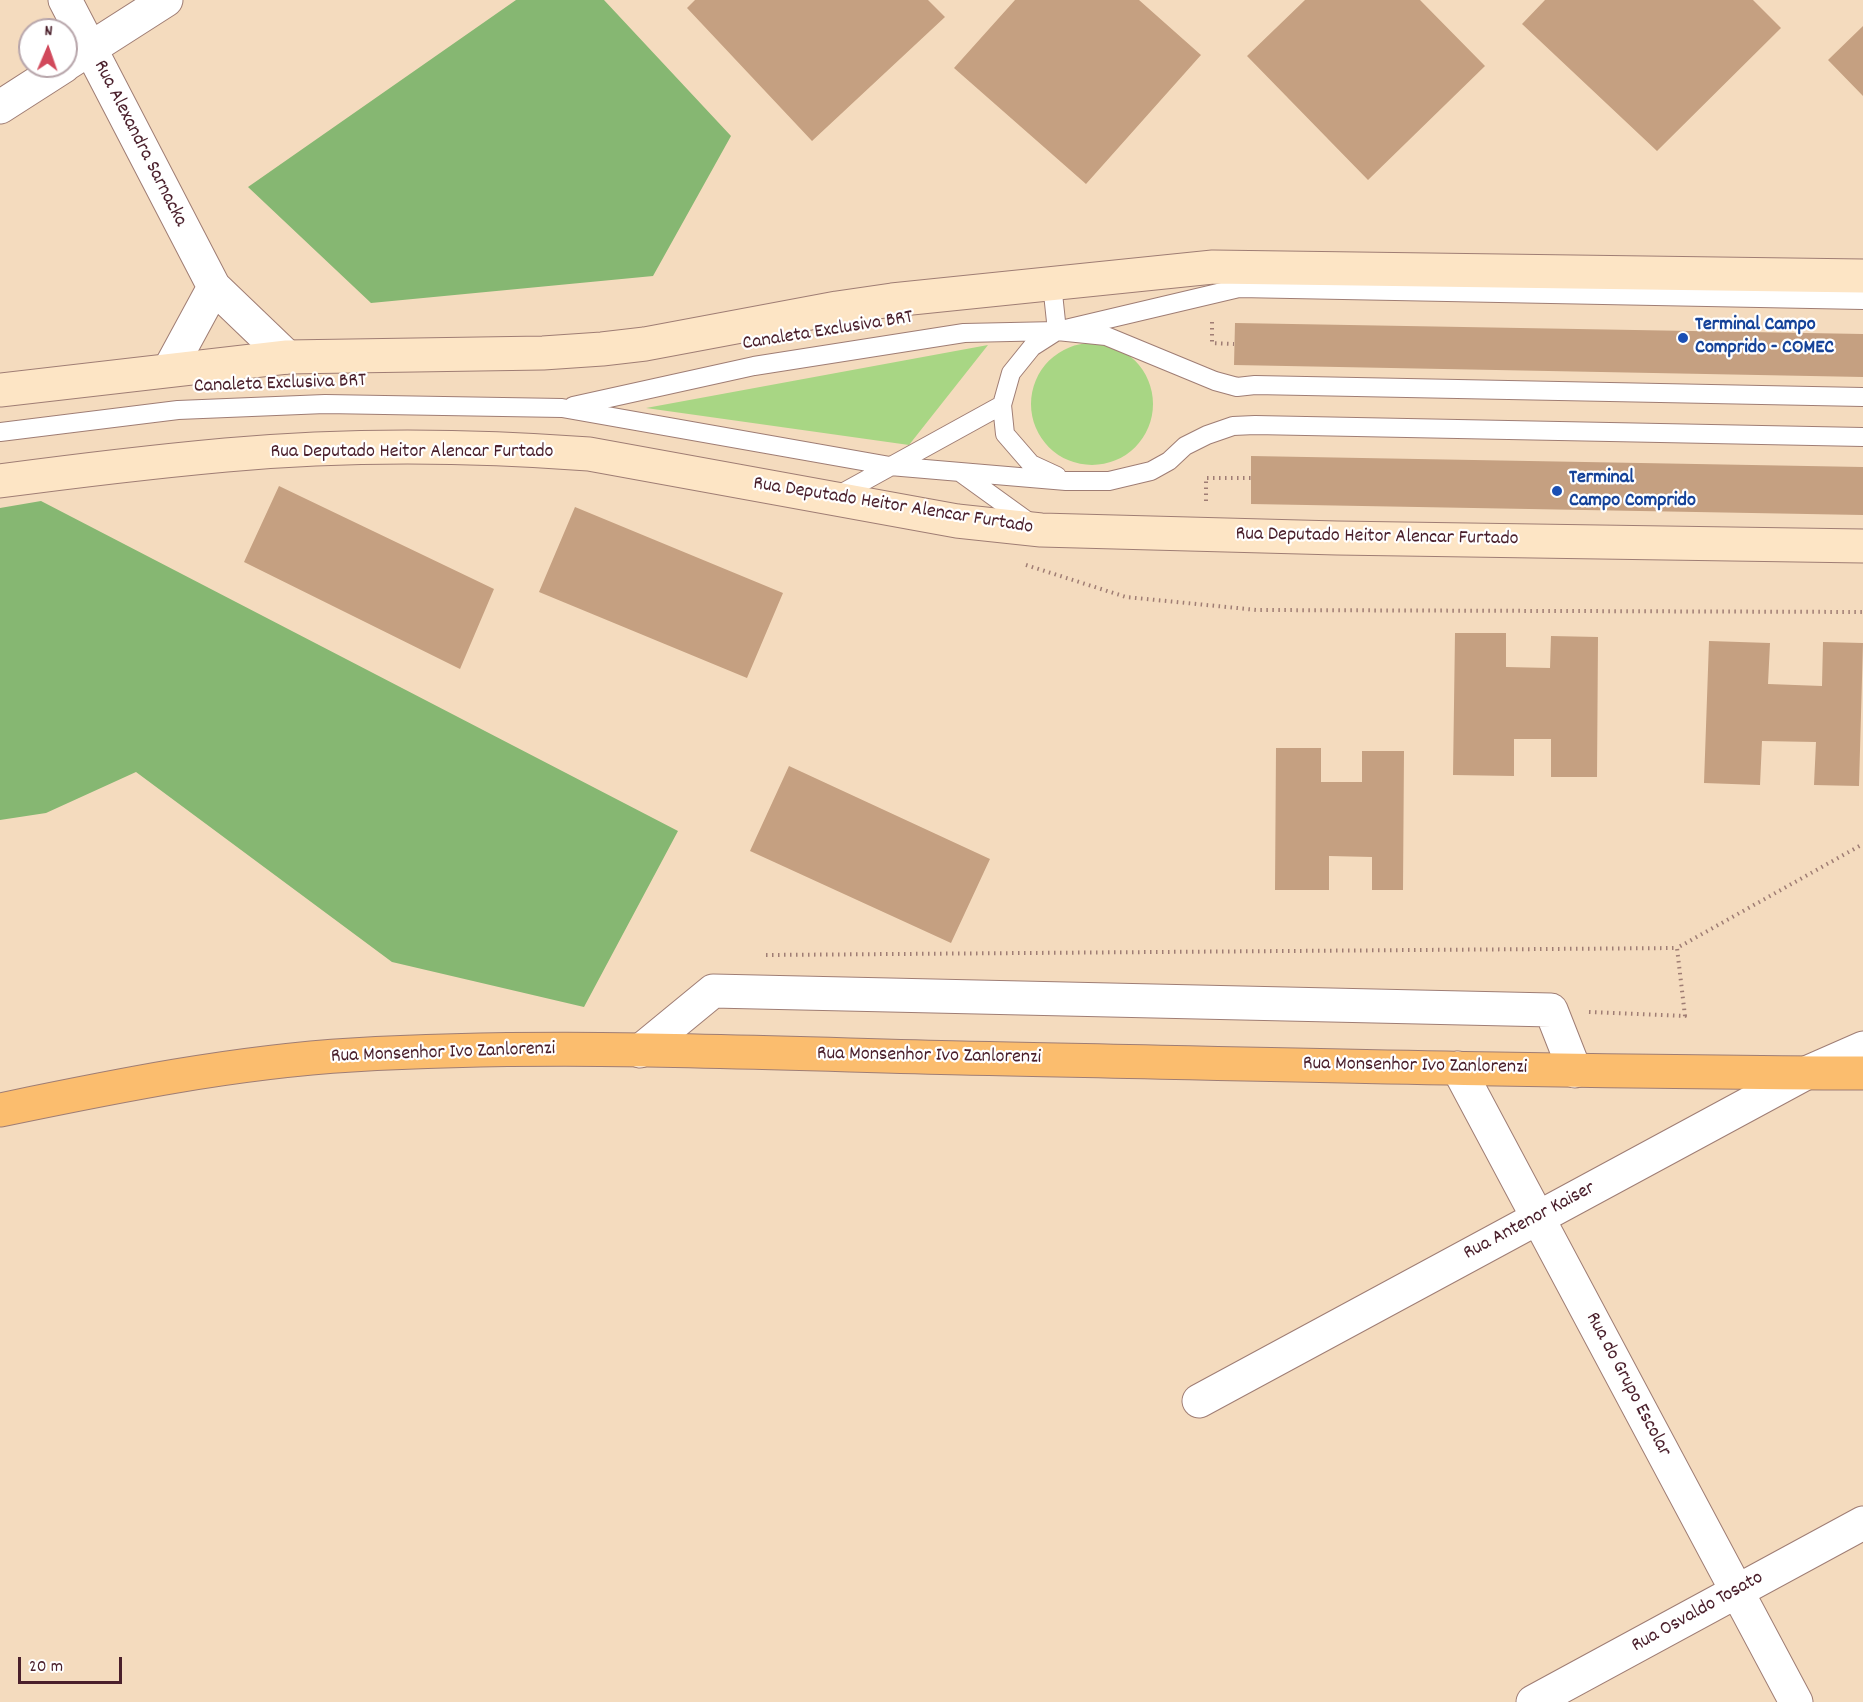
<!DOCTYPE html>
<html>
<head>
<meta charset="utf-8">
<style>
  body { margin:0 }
  #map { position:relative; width:1863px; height:1702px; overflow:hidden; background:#f4dbbe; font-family:Dekko,sans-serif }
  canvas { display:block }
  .north { position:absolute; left:18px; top:18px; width:60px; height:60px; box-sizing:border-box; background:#fff; border:2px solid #b7a5aa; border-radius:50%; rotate:2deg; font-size:16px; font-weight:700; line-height:24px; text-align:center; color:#4a1f2b }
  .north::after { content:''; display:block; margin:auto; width:21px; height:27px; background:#d1495b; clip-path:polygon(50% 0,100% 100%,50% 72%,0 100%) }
  .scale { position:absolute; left:18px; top:1657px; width:104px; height:27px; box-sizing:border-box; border:3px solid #4a1f2b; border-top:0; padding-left:8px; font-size:18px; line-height:21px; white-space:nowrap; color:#4a1f2b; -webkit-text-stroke:4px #fff; paint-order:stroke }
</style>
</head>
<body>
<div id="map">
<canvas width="1863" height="1702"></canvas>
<div class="north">N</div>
<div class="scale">20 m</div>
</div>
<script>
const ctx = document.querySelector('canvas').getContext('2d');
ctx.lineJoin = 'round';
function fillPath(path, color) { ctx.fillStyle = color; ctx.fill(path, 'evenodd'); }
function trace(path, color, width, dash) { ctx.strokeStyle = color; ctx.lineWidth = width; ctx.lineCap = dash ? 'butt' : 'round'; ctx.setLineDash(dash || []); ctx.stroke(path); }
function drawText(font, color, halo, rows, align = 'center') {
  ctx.font = font + ' Dekko,sans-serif'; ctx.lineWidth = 4.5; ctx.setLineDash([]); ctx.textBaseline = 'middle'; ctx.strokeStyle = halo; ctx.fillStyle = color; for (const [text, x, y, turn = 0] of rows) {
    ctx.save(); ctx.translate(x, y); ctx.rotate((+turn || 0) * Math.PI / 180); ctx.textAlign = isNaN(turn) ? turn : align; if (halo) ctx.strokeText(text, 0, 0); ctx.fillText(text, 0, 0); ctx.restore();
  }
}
const green = new Path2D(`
  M1031 404a61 61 0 1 1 122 0a61 61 0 1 1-122 0Z
  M988 345 909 445 646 408Z`);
const forest = new Path2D(`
  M516 0H604L731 136 653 276 371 303 248 187Z
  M41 501 678 831 584 1007 392 962 136 772 46 813 0 820V508Z`);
const building = new Path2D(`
  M695 0H928L945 17 812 141 687 8Z
  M1015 0H1139L1201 55 1086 184 954 68Z
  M1305 0H1420L1485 66 1368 180 1247 56Z
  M1545 0H1753L1781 28 1657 151 1522 24Z
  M1863 26V96L1828 60Z
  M1235 323 1863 334V377L1234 365Z
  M1251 456 1863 467V515L1251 504Z
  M279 486 494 589 460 669 244 562Z
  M575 507 783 593 747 678 539 592Z
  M1455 633H1506V667L1550 668 1551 636 1598 637 1597 777H1551V739H1514V776L1453 775Z
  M1709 641 1770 643 1768 684 1822 686 1823 642 1863 643 1859 786 1814 785 1816 742 1762 741 1760 785 1704 783Z
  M1276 748H1321V782H1362V751H1404L1403 890H1372V857L1329 856V890H1275Z
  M789 766 990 859 951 943 750 851Z`);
const path = new Path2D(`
  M1212 322V343L1234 344
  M1206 501V478H1251
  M1026 565 1126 597 1257 610 1863 612
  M766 955 1677 948
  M1589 1012 1685 1016 1677 948 1863 844`);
const lane = new Path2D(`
  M1052 284 1057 331
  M573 406 754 366 964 333 1057 331 1106 336 1215 381 1237 387 1255 385 1863 397
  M0 432 178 410 325 404 562 408 890 466 1066 481H1109L1151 471 1169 461 1185 446 1207 435 1233 426 1255 425 1863 437
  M961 473 1033 525
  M1057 476 1031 464 1005 434 1002 405 1011 373 1032 347 1057 331 1239 288 1863 300
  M835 497 1002 405`);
const street = new Path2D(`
  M65 0 214 287 287 357
  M66 64 166 0
  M0 107 64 66
  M169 370 214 287
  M640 1051 713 991 1551 1010 1575 1071
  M1458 1068 1796 1702
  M1199 1401 1806 1073 1863 1048
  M1533 1702 1863 1523`);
const secondary = new Path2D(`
  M0 390 287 357 543 353 602 349 645 344 837 308 892 300 1213 267 1863 276
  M0 481C75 471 150 462 226 455 346 444 469 445 589 454L957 521 1041 530 1337 538 1863 546`);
const primary = new Path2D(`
  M0 1110C116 1086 234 1062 352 1055 555 1043 759 1053 962 1058 1262 1064 1563 1072 1863 1073`);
const markers = [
  [1683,338,6,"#1a4fb4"],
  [1557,491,6,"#1a4fb4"]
];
const streetNames = [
  ["Rua Alexandra Sarnacka",139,144,63],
  ["Canaleta Exclusiva BRT",828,332,-9],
  ["Canaleta Exclusiva BRT",280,385,-2],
  ["Rua Deputado Heitor Alencar Furtado",412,453],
  ["Rua Deputado Heitor Alencar Furtado",893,507,9],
  ["Rua Deputado Heitor Alencar Furtado",1377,538,1],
  ["Rua Monsenhor Ivo Zanlorenzi",443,1054,-2],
  ["Rua Monsenhor Ivo Zanlorenzi",929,1057,1],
  ["Rua Monsenhor Ivo Zanlorenzi",1415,1067,1],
  ["Rua Antenor Kaiser",1530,1222,-28],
  ["Rua do Grupo Escolar",1627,1385,62],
  ["Rua Osvaldo Tosato",1698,1613,-29]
];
const transitNames = [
  ["Terminal Campo",1695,326],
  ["Comprido - COMEC",1695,349],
  ["Terminal",1569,479],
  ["Campo Comprido",1569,502]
];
fillPath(green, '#a8d684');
fillPath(forest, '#86b772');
fillPath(building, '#c5a081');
trace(lane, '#9f7d74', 20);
trace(street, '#9f7d74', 35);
trace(secondary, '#9f7d74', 35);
trace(primary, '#9f7d74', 35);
trace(path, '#9f7d74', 4, [1.5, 4.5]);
trace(lane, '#fff', 18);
trace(street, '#fff', 33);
trace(secondary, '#fde5c5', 33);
trace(primary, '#fbbd6e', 33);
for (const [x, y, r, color] of markers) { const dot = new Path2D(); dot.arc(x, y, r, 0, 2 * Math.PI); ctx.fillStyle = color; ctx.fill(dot); trace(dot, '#fff', 2); }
drawText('20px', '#4a1f2b', '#fff', streetNames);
drawText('bold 20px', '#164399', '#fff', transitNames, 'left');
</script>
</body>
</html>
